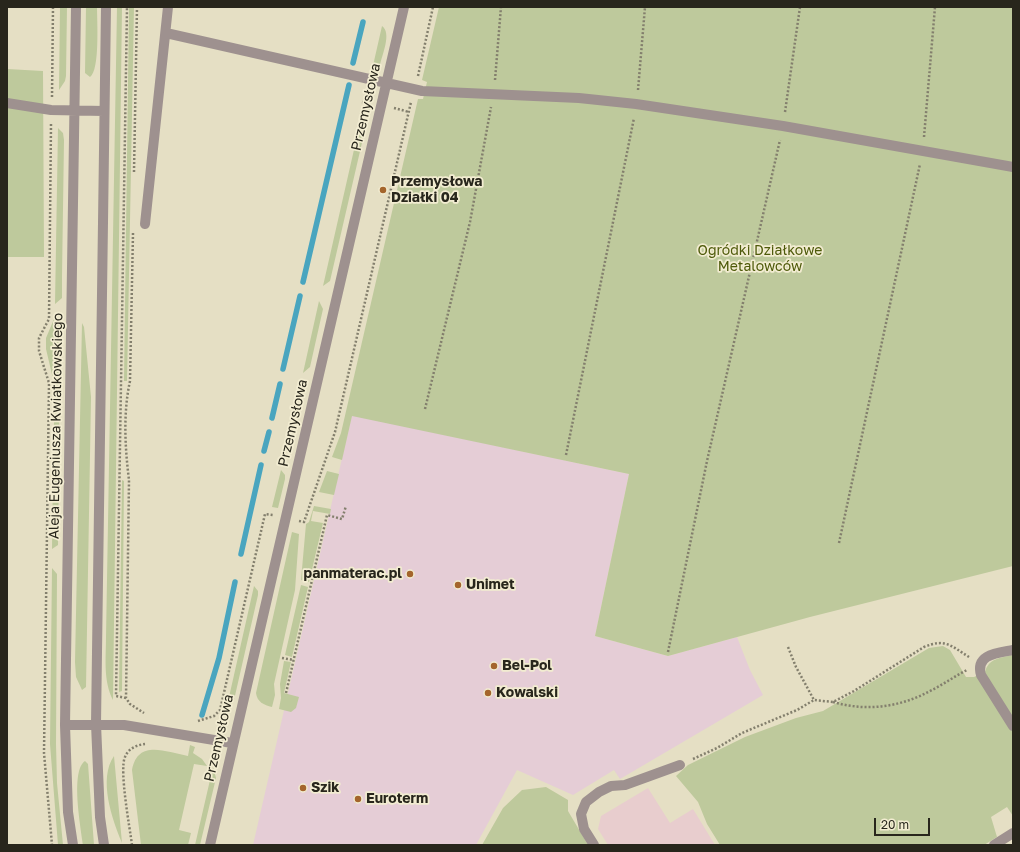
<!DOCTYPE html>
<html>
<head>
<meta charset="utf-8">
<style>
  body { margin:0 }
  #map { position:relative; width:1020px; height:852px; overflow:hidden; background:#e5dfc4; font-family:"Golos Text",sans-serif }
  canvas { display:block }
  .frame { position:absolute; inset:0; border:8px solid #28261c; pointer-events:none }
  .scale { position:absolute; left:874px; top:818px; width:56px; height:18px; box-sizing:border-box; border:2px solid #28261c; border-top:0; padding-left:5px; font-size:12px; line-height:14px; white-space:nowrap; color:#28261c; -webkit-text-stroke:3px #f2ecd1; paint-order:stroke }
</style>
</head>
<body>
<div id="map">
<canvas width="1020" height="852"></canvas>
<div class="frame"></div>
<div class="scale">20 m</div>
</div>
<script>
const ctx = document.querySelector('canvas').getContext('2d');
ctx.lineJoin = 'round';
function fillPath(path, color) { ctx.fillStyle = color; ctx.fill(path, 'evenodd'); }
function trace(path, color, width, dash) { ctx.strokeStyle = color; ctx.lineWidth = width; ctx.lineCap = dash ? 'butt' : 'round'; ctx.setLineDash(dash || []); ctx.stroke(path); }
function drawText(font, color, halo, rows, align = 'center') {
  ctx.font = font + ' "Golos Text",sans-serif'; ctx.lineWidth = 3.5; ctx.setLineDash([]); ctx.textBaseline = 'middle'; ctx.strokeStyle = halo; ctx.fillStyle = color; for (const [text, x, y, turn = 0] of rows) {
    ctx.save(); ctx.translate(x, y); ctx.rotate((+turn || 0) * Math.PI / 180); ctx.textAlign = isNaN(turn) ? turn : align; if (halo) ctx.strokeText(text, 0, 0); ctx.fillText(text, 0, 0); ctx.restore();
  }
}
const commercial = new Path2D(`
  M352 415 629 474 595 636 668 656 737 637 750 670 763 695 620 779 614 770 573 795 517 770 476 845H253Z`);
const industrial = new Path2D(`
  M648 788 670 823 693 809 715 845H608L598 829 601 816Z`);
const green = new Path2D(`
  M60 7H67L66 76 65 81 59 90Z
  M86 7H97C97 21 100 70 90 77L85 73Z
  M117 7H122L113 700C103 681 106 658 106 637Z
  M129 7H134L127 381H124Z
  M439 7H1013V566L810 617 668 656 595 636 629 474 352 416 342 460 332 457 341 433 418 99H423L427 82 422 80Z
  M382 26C392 33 382 55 380 65L377 68 372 70Z
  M7 69 43 71 44 257H7Z
  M367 108H370L330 281 323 286 363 110Z
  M58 128 63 133 64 140 62 276V298L55 304Z
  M319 301 323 309 310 367 303 373Z
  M54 319 61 324 59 433 54 440V383L46 349V338Z
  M82 323 84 327 91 397 86 687 82 690 76 677 75 662Z
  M53 465 59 470 58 545 52 549Z
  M281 470 285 475V479L278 508 272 507Z
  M327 471 339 474 334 495 319 492Z
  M122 480 124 481 122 691 119 692Z
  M314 506 331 509 330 514 313 511 311 521 323 523 309 582 301 580 306 524 309 522Z
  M292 532 299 534 295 590 274 684 275 695 272 707C264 705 257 702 256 693Z
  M52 568 57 574 56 744 57 783 63 845H58L50 744Z
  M301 585 308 587 292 657 285 655Z
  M254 586 258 591V595L234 700 225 715Z
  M943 646 950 650 966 677H974L985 672C989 658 1000 658 1013 655V816L1007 807 991 817 997 837 984 845H720L707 824 698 802 676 776 688 765 745 737 796 718 823 711 929 648Z
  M284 661 291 662 284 693 299 697 296 708 291 712 279 709 281 698 280 684Z
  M190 745 195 747 193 753 202 759 207 766 194 764 179 830 191 833 188 845H141L132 770C138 739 165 752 188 756Z
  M114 756 122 843C112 819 98 779 114 756Z
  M85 761 88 764 94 845H83C81 828 70 771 85 761Z
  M213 767 216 778 200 845H195Z
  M546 787 568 800V811L588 845H482L503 808 522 790Z`);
const stream = new Path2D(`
  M353 63 363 22
  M303 282 349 85
  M283 369 300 296
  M272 418 280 384
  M264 451 269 432
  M241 554 261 465
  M202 715 219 658 235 582`);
const path = new Path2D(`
  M418 76 433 7
  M495 80 501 7
  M638 90 645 7
  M52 97 53 7
  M362 102 368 103
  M394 108 409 112
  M785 112 800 7
  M51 124 49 319 39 338V351L49 383 44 753 52 845
  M924 137 935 7
  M134 172 137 7
  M133 233 130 381C123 413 125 448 129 480L126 698 130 704 144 713
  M425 409 470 222 491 107
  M566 455 634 118
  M299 521 304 522 335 432 411 102
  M839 543 920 164
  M788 647 796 667 814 700 833 702 854 691 924 647C946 638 951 646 969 657
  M668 652 707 461 780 140
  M282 658 294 660
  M286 693 327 515 342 519 346 506
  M126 698 116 696 127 7
  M833 702C867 712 901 707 932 690 944 684 955 676 967 670
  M198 721 214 716 220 710 265 514 273 515
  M693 759 717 748 742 733 797 710 814 700
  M132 845C130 829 119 770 125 757 128 749 136 745 145 744`);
const minor = new Path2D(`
  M166 33 422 91 579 98 636 104 783 126 1013 167
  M7 103 51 110 104 111
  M145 224 168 7
  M1013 650C998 653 975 654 981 675L1013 726
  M65 725H124L232 743
  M73 845 68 812 65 725 76 7
  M104 845 100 817 96 724 106 7
  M210 845 404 7
  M594 845 584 829 581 814 586 802 599 792 611 786 625 785 680 765
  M994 845 1013 833`);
const markers = [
  [383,190,4,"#a4652c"],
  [410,574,4,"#a4652c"],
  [458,585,4,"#a4652c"],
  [494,666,4,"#a4652c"],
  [488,693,4,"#a4652c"],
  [303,788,4,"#a4652c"],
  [358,799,4,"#a4652c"]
];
const streetNames = [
  ["Przemysłowa",366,107,-77],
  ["Przemysłowa",293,423,-77],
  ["Aleja Eugeniusza Kwiatkowskiego",56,426,-89],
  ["Przemysłowa",219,738,-77]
];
const poiNames = [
  ["Przemysłowa",391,182],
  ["Działki 04",391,198],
  ["panmaterac.pl",402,574,"right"],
  ["Unimet",466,585],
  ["Bel-Pol",502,666],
  ["Kowalski",496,693],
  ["Szik",311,788],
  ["Euroterm",366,799]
];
const parkNames = [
  ["Ogródki Działkowe",760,251],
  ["Metalowców",760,267]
];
fillPath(commercial, '#e5cdd6');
fillPath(industrial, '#e8cdce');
fillPath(green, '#bec99c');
trace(stream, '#49a5bf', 5.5);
trace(path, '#837f6d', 2.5, [2, 2]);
trace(minor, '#9e918f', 10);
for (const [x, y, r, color] of markers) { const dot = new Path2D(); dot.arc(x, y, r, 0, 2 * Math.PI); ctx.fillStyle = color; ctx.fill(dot); trace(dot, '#f2ecd1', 1.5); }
drawText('14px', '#28261c', '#f2ecd1', streetNames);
drawText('bold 14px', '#28261c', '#f2ecd1', poiNames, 'left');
drawText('14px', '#4e5a0a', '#f2ecd1', parkNames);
</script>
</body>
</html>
